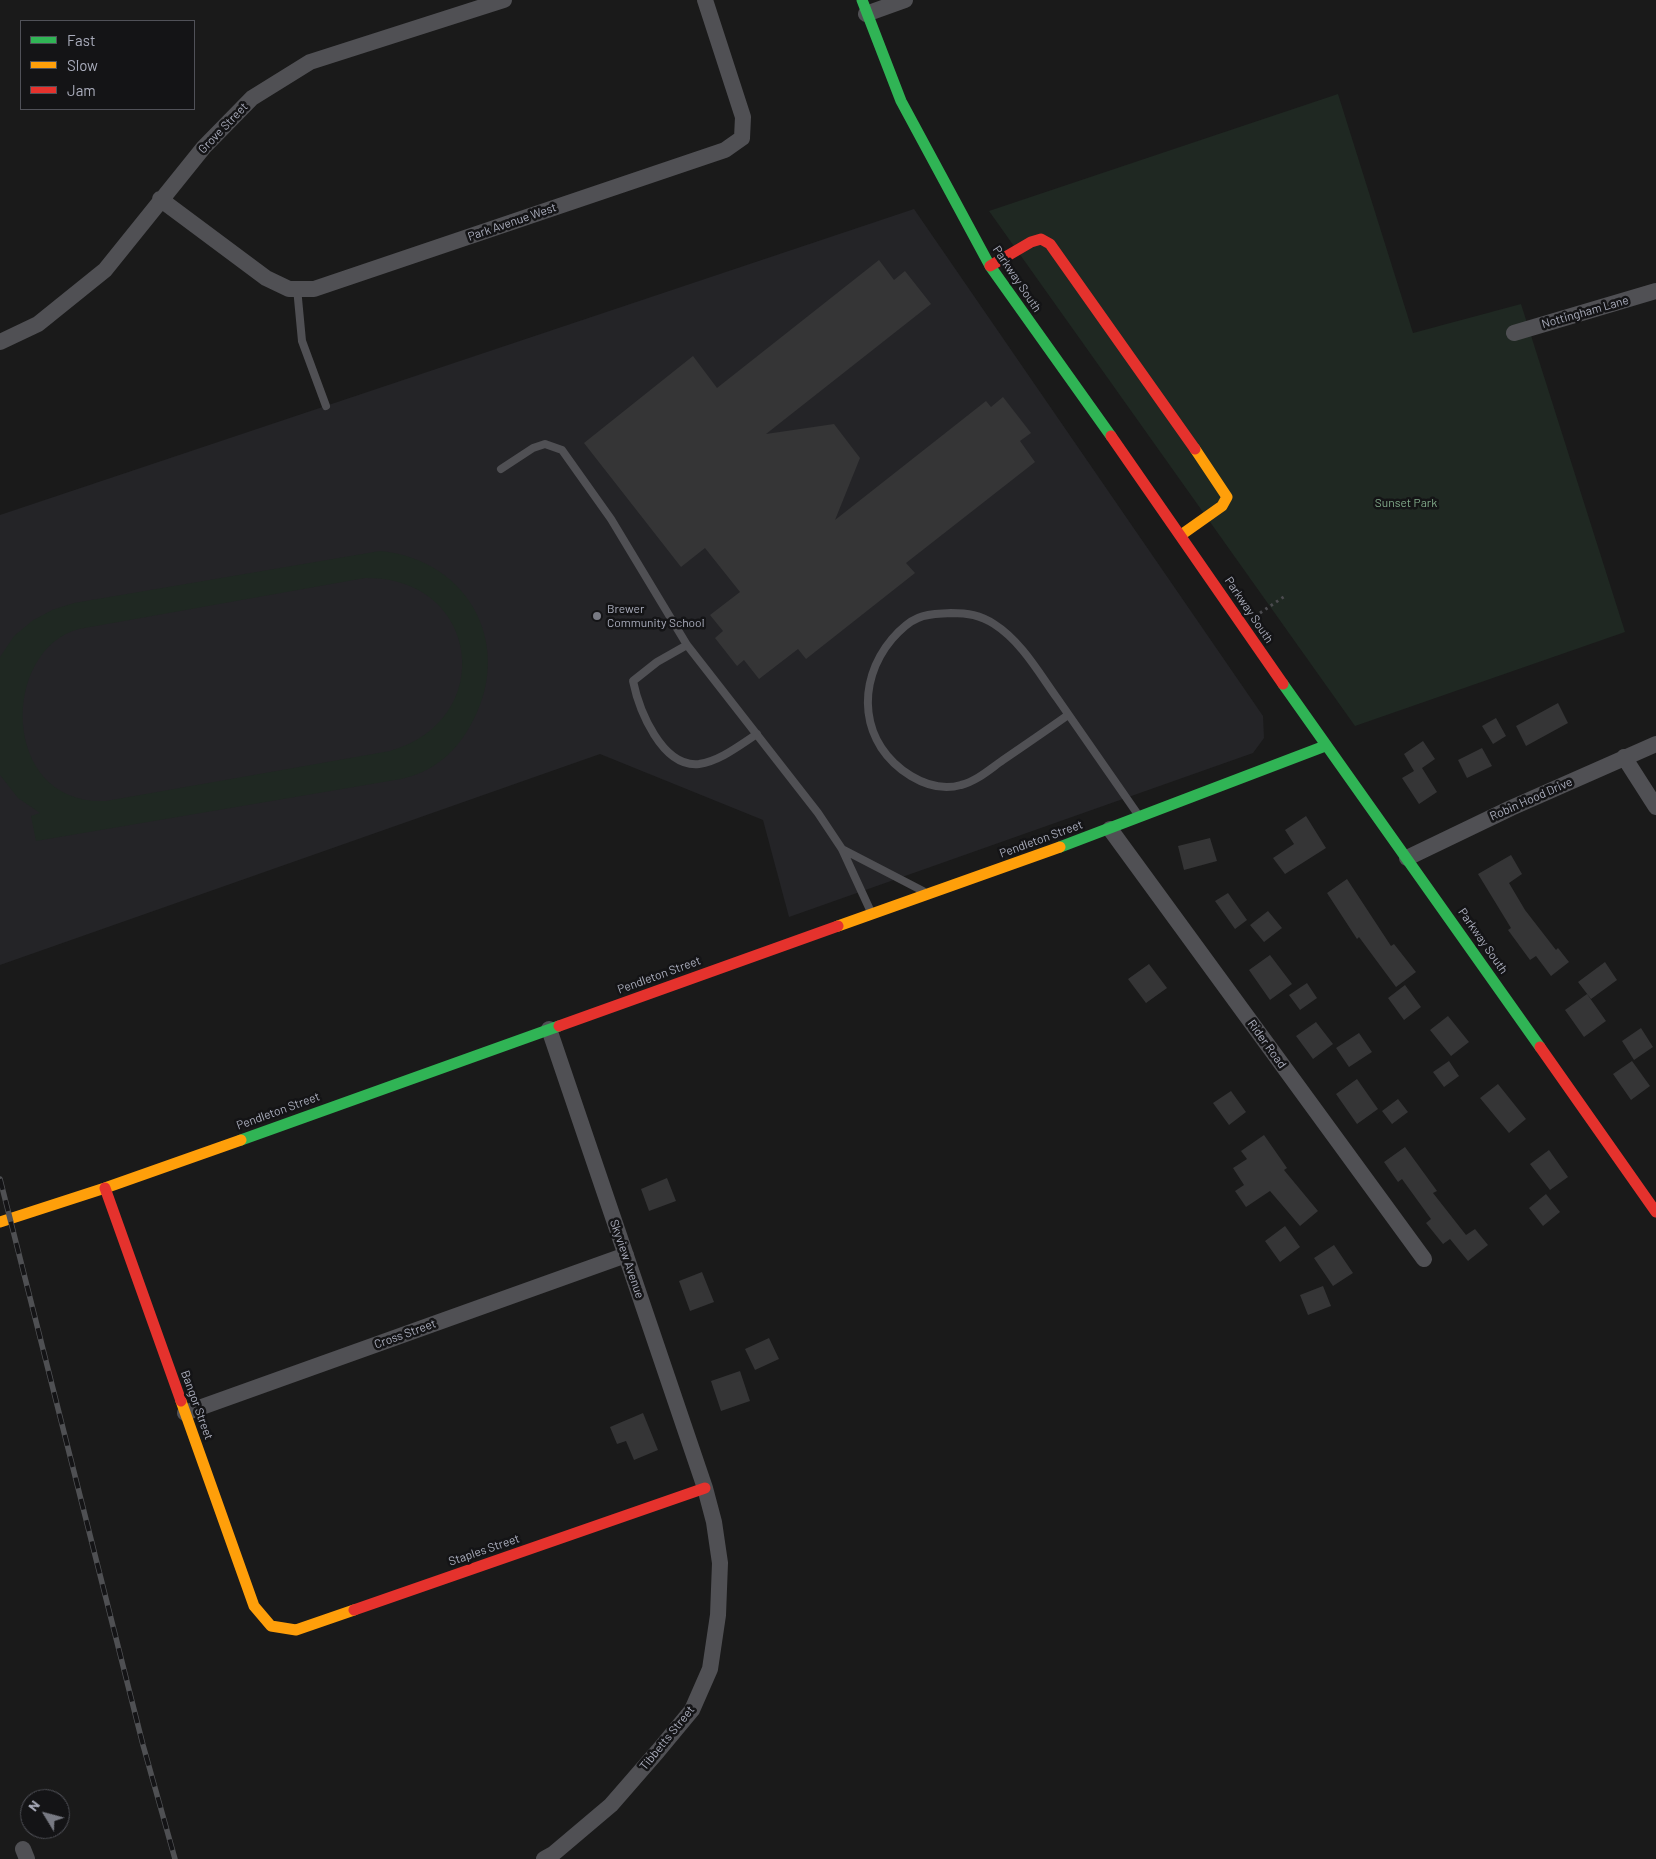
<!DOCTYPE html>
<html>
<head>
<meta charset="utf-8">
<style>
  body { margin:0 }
  #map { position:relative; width:1656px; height:1859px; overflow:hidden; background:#1a1a1a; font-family:Barlow,sans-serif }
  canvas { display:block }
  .legend { position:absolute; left:20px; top:20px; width:175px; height:90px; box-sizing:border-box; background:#141416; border:1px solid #505158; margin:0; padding:6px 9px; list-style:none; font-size:15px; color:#aaadbc }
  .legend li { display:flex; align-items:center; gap:10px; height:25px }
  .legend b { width:25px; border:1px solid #505158 }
  .north { position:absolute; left:20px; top:1789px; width:50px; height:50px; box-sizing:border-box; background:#141416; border:1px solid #505158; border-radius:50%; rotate:307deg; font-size:14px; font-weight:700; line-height:20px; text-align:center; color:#aaadbc }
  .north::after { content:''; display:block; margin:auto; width:18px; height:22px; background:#787a83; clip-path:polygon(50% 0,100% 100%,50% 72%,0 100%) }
</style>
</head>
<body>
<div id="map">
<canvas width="1656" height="1859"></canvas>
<ul class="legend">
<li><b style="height:6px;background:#30b455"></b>Fast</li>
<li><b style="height:6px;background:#ff9f0a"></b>Slow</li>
<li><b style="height:6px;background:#e5322d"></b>Jam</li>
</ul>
<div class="north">N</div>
</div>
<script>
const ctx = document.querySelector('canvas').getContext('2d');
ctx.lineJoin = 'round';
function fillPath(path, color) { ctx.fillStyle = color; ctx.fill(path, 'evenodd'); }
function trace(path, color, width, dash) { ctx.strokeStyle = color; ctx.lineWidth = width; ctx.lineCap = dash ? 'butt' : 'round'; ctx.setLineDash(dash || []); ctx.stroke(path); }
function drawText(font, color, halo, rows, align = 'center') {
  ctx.font = font + ' Barlow,sans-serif'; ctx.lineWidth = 5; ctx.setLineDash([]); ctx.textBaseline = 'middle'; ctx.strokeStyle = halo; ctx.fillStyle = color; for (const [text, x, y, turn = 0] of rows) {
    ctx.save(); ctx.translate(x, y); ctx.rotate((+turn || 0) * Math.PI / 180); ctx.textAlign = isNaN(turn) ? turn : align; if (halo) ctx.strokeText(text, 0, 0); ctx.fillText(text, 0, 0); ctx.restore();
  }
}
const built = new Path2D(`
  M914 209 1263 716 1264 738 1253 753 789 917 763 820 600 754 0 965V515Z`);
const green = new Path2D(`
  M1338 94 1413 333 1521 304 1625 632 1355 726 989 211Z
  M380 551C472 560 516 650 469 728 453 755 432 772 401 779L36 841 31 816 40 813 18 798 0 775V657L14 636 32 621 52 610 74 603ZM365 578C480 576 499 720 390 751L106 801C0 806 0 650 79 629Z`);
const building = new Path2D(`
  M879 260 894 280 905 271 931 304 766 434 834 424 860 458 835 520 986 401 991 407 1003 397 1031 433 1020 441 1035 462 906 563 915 573 806 659 798 649 759 679 744 660 737 666 715 638 723 631 710 615 740 592 705 548 681 567 584 443 693 356 717 388Z
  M1558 703 1568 723 1526 746 1516 726Z
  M1496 718 1506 736 1493 744 1482 726Z
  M1423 741 1435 759 1422 768 1437 792 1419 804 1402 778 1414 771 1404 754Z
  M1482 748 1492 766 1467 778 1458 760Z
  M1306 816 1326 848 1285 874 1273 858 1294 844 1285 830Z
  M1210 838 1217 861 1184 870 1178 846Z
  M1511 855 1522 874 1509 883 1525 910 1556 950 1558 948 1569 962 1551 976 1536 956 1530 960 1508 930 1511 928 1478 874Z
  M1347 879 1391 946 1394 944 1416 972 1396 987 1359 937 1357 939 1327 893Z
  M1228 893 1247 920 1235 929 1215 901Z
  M1268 911 1282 928 1264 942 1250 925Z
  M1270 955 1292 984 1270 1000 1249 970Z
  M1605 962 1617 980 1591 999 1578 982Z
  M1149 964 1167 988 1146 1003 1128 979Z
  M1307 983 1317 998 1300 1010 1289 995Z
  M1405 985 1421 1007 1404 1020 1388 998Z
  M1587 994 1606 1021 1584 1037 1565 1010Z
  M1448 1016 1469 1042 1451 1056 1430 1030Z
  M1316 1022 1333 1044 1313 1059 1296 1036Z
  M1641 1028 1653 1047 1634 1060 1622 1041Z
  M1359 1033 1372 1052 1349 1067 1336 1048Z
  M1449 1061 1459 1076 1444 1087 1433 1072Z
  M1632 1061 1650 1086 1631 1100 1613 1074Z
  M1357 1079 1378 1109 1357 1124 1336 1094Z
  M1498 1084 1526 1119 1509 1133 1480 1098Z
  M1231 1091 1246 1112 1229 1125 1213 1103Z
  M1398 1099 1408 1112 1392 1124 1382 1111Z
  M1264 1135 1287 1168 1284 1170 1318 1211 1300 1226 1270 1191 1246 1207 1235 1191 1244 1185 1233 1168 1247 1159 1241 1151Z
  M1405 1147 1437 1191 1433 1193 1466 1235 1475 1229 1488 1245 1468 1261 1450 1239 1443 1244 1426 1223 1431 1219 1402 1179 1398 1182 1384 1162Z
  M1549 1150 1568 1177 1550 1190 1530 1164Z
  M667 1178 676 1201 649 1211 641 1189Z
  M1546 1194 1560 1212 1543 1226 1529 1208Z
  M1285 1226 1300 1247 1280 1262 1265 1241Z
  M1334 1245 1353 1273 1333 1286 1314 1258Z
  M702 1272 714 1302 690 1311 679 1281Z
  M1323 1286 1331 1306 1308 1315 1300 1295Z
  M769 1338 779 1359 755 1370 745 1349Z
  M740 1371 750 1401 721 1411 711 1381Z
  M643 1413 658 1450 634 1460 626 1441 617 1444 610 1427Z`);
const path = new Path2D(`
  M1260 613 1285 596`);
const lane = new Path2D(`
  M297 288 302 341 326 406
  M501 469 533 448 545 444 562 450 611 519 687 645 818 813 842 849 871 912
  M687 645 657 662 633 681C639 710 662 768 699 764 720 761 740 745 757 734
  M1068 715C1047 730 1025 745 1003 760 990 769 977 781 961 785 944 790 926 785 911 776 860 745 855 683 892 639 899 631 908 622 918 618 929 613 940 614 951 613 968 613 980 615 994 624 1021 641 1039 673 1057 698 1085 738 1112 777 1139 816
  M842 849 923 891`);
const street = new Path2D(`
  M866 14 905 0
  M160 199 266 278 289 289H314L725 150 742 138 743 117 705 0
  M1514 333 1656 291
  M0 342 38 324 105 270 204 147 252 98 310 62 504 0
  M1624 757 1656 807
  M1110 829 1424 1259
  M1407 858 1511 808 1656 744
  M185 1413 626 1255
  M23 1849 27 1859
  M544 1859 553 1854 611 1805 658 1751 692 1710 710 1669 718 1615 720 1563 714 1522 705 1488 549 1029`);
const fast = new Path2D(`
  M862 0 901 101 990 266 1111 436
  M1283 684 1540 1047
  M1060 847 1325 746
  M241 1140 559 1026`);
const slow = new Path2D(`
  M1181 535 1222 506 1227 497 1195 449
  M838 926 1060 847
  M0 1222 105 1188 241 1140
  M181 1401 254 1606 271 1626 296 1630 354 1610`);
const jam = new Path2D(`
  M990 266 1031 242 1041 239 1050 244 1195 449
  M1111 436 1283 684
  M559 1026 838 926
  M1540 1047 1656 1212
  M105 1188 181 1401
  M354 1610 705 1488`);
const rail = new Path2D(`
  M0 1179 143 1745 175 1859`);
const markers = [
  [597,616,5,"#787a83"]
];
const streetNames = [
  ["Grove Street",223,128,-46],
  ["Park Avenue West",512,222,-19],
  ["Parkway South",1017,279,56],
  ["Nottingham Lane",1585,312,-16],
  ["Parkway South",1249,610,56],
  ["Robin Hood Drive",1531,799,-24],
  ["Pendleton Street",1041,839,-20],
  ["Parkway South",1483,941,55],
  ["Pendleton Street",659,975,-20],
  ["Rider Road",1267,1044,54],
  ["Pendleton Street",278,1111,-20],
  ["Skyview Avenue",627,1259,71],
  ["Cross Street",405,1334,-20],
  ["Bangor Street",197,1405,70],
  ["Staples Street",484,1550,-19],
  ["Tibbetts Street",667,1738,-51]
];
const parkNames = [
  ["Sunset Park",1406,503]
];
const poiNames = [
  ["Brewer",607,609],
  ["Community School",607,623]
];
fillPath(built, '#242427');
fillPath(green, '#1f2822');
fillPath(building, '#353536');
trace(path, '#4b4b4f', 3, [2.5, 4]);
trace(lane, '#505054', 8);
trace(street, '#505054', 16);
trace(fast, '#30b455', 11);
trace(slow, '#ff9f0a', 11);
trace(jam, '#e5322d', 11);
trace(rail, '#4f5053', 5.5);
trace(rail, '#141416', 4, [11]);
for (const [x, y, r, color] of markers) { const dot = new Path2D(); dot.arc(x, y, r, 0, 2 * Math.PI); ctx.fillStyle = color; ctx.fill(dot); trace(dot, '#141416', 2); }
drawText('12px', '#aaadbc', '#141416', streetNames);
drawText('12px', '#80a989', '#141416', parkNames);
drawText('12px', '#aaadbc', '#141416', poiNames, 'left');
</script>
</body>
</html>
